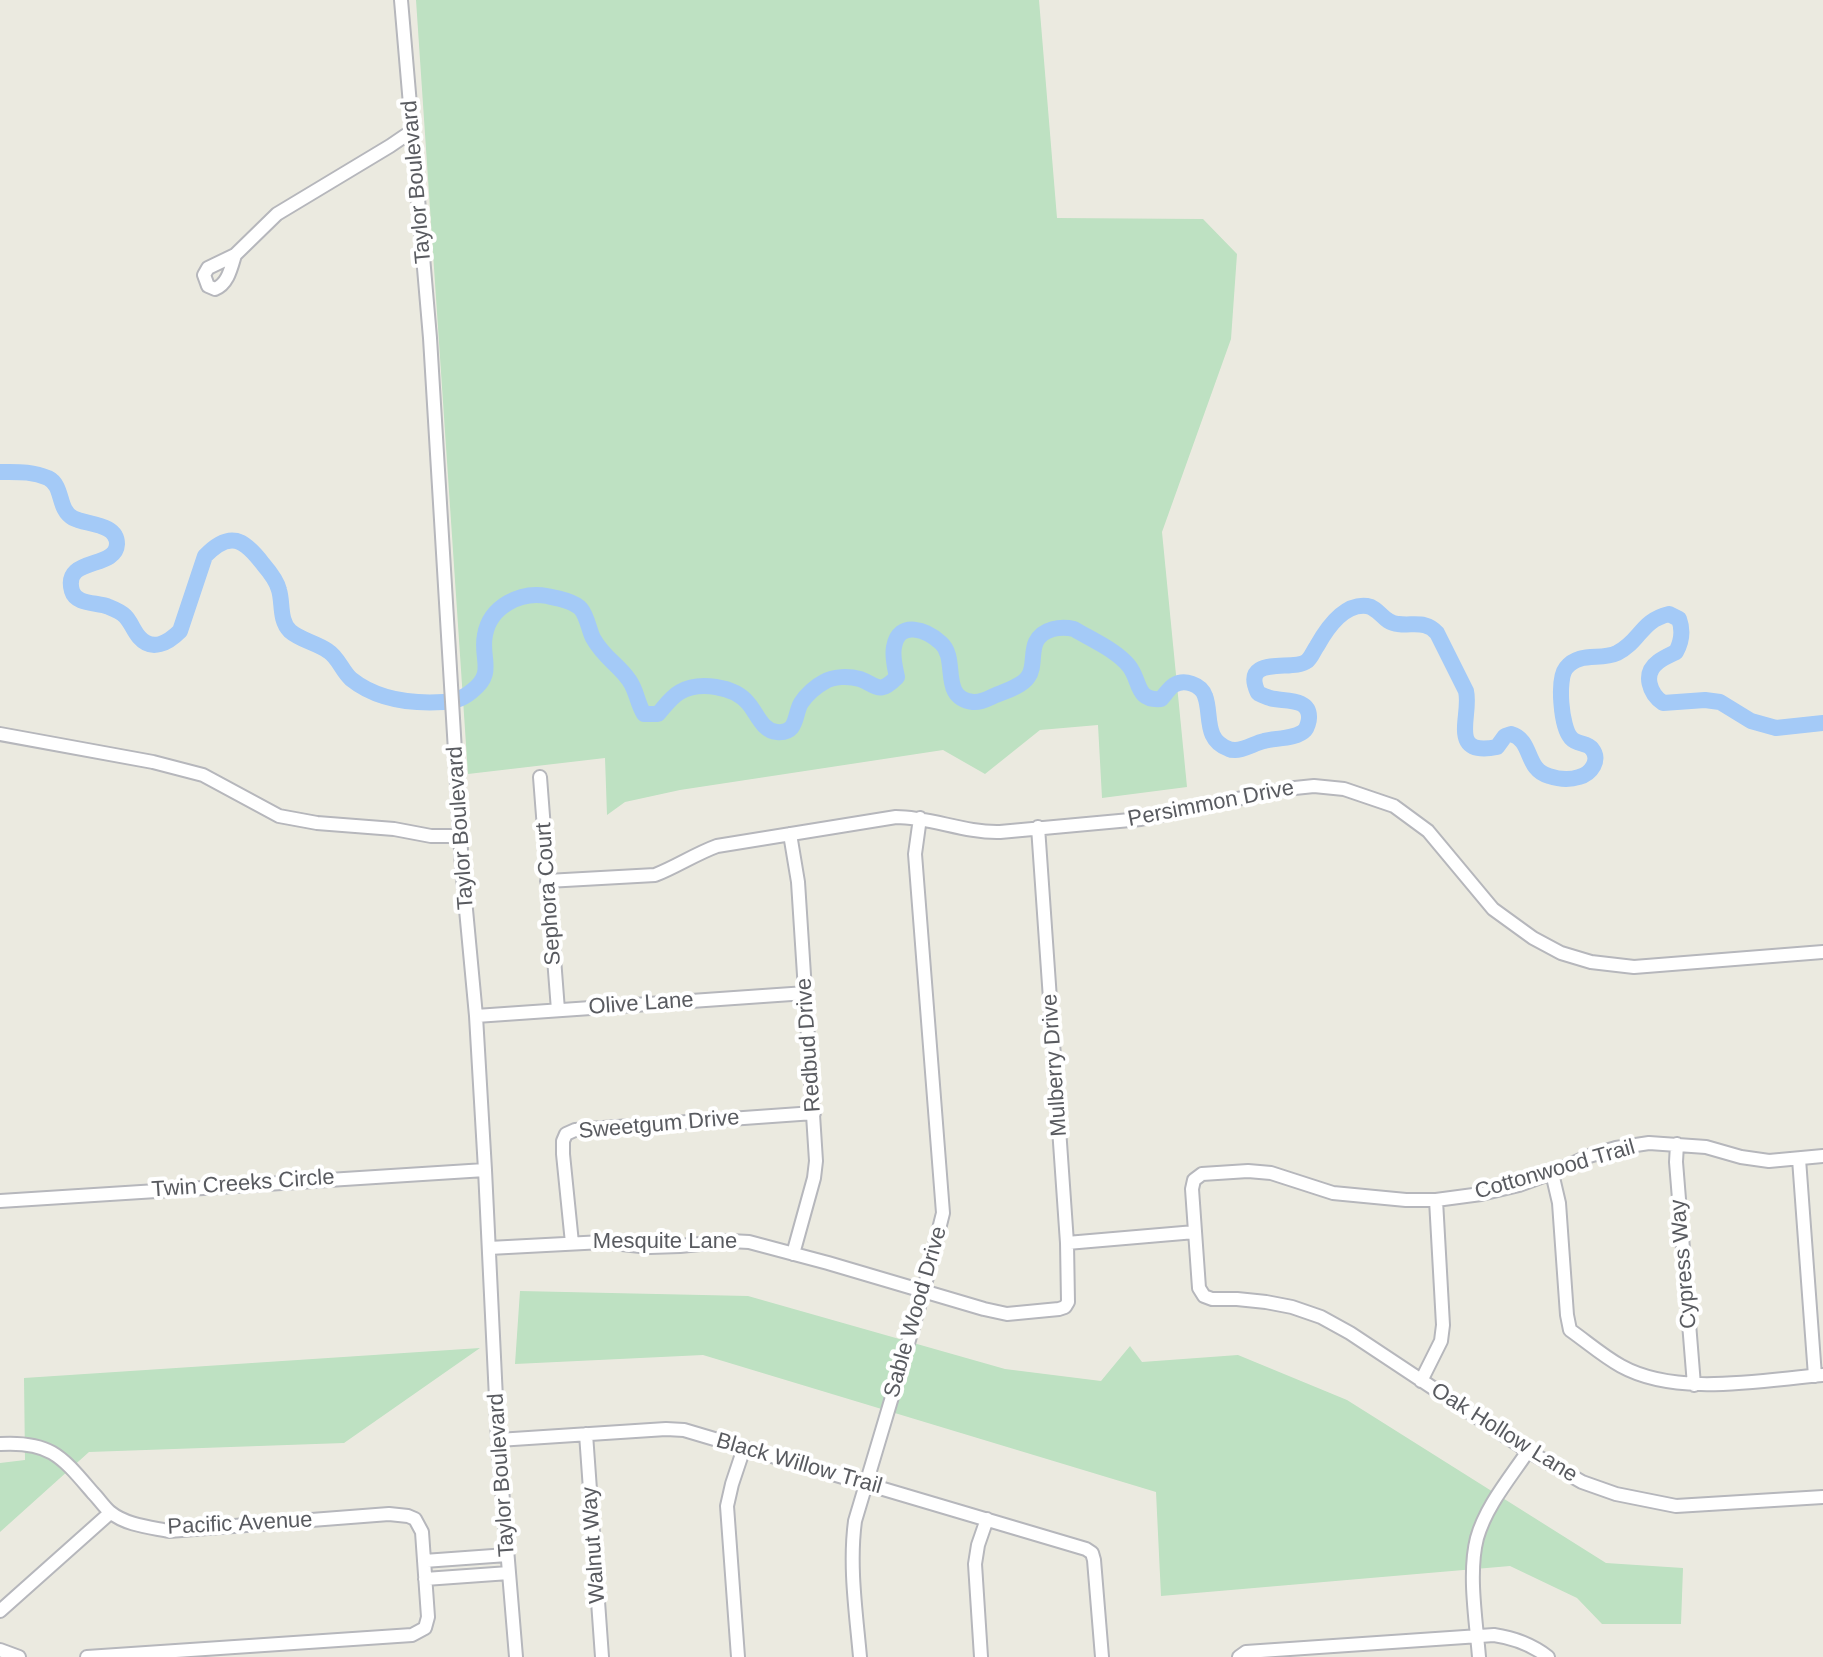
<!DOCTYPE html>
<html>
<head>
<meta charset="utf-8">
<style>
  body { margin:0 }
  canvas { display:block; background:#ebeae0 }
</style>
</head>
<body>
<canvas width="1823" height="1657"></canvas>
<script>
const ctx = document.querySelector('canvas').getContext('2d');
ctx.lineJoin = 'round';
function fillPath(path, color) { ctx.fillStyle = color; ctx.fill(path, 'evenodd'); }
function trace(path, color, width, dash) { ctx.strokeStyle = color; ctx.lineWidth = width; ctx.lineCap = dash ? 'butt' : 'round'; ctx.setLineDash(dash || []); ctx.stroke(path); }
function drawText(font, color, halo, rows, align = 'center') {
  ctx.font = font + ' Arial,sans-serif'; ctx.lineWidth = 8; ctx.setLineDash([]); ctx.textBaseline = 'middle'; ctx.strokeStyle = halo; ctx.fillStyle = color; for (const [text, x, y, turn = 0] of rows) {
    ctx.save(); ctx.translate(x, y); ctx.rotate((+turn || 0) * Math.PI / 180); ctx.textAlign = isNaN(turn) ? turn : align; if (halo) ctx.strokeText(text, 0, 0); ctx.fillText(text, 0, 0); ctx.restore();
  }
}
const green = new Path2D(`
  M416 0H1039L1057 218 1203 219 1237 254 1231 339 1162 532 1187 787 1102 798 1098 725 1040 730 985 774 943 750 680 790 625 802 607 815 605 758 468 774Z
  M520 1291 748 1296 1005 1369 1101 1381 1130 1346 1142 1362 1238 1355 1347 1400 1606 1563 1683 1568 1681 1624H1602L1577 1598 1510 1566 1161 1596 1156 1492 703 1355 515 1364Z
  M480 1348 344 1443 89 1452 0 1532V1463L25 1460 24 1378Z`);
const river = new Path2D(`
  M0 472C17 472 32 471 48 478 64 486 57 509 73 518 86 525 117 523 117 544 116 570 62 556 72 591 76 605 98 602 109 607 114 609 121 612 125 616 131 622 133 630 139 637 152 652 168 643 180 631L205 556C230 530 244 539 263 564 269 571 277 581 279 590 283 603 279 620 290 631 300 640 317 643 328 651 338 657 342 671 351 679 377 700 412 704 444 702
  M456 700C463 698 466 696 472 691 496 673 480 658 485 635 490 606 521 591 547 596 557 598 574 601 581 609 587 616 589 630 593 638 604 658 618 664 629 680 637 691 637 703 644 714H658C665 706 671 697 680 692 699 681 734 686 748 703 757 713 762 731 777 732 798 734 794 715 801 703 806 695 816 686 824 682 833 676 849 676 860 679 878 686 879 695 897 677 895 667 892 657 894 647 899 619 927 630 941 643 959 659 939 698 973 702 981 703 989 698 996 695 1006 691 1022 686 1028 677 1035 668 1031 652 1036 642 1043 628 1061 626 1074 629 1092 640 1116 650 1129 666 1141 681 1135 701 1161 699 1165 695 1169 688 1174 685 1184 679 1201 684 1205 696 1212 714 1203 740 1229 749 1231 750 1233 750 1235 750 1244 750 1255 743 1264 741 1275 738 1297 739 1305 730 1307 728 1309 721 1309 718 1310 697 1283 702 1270 698 1266 697 1262 695 1258 693 1240 654 1294 672 1307 661 1311 658 1314 650 1317 646 1327 628 1344 603 1367 606 1380 608 1383 623 1398 624 1413 626 1426 620 1437 633L1466 691C1472 715 1447 757 1497 747L1505 736 1511 734C1533 740 1525 770 1549 776 1558 779 1570 780 1579 777 1591 774 1601 760 1592 749 1587 742 1577 745 1571 738 1561 727 1557 679 1566 668 1580 651 1600 661 1617 653 1641 641 1640 621 1669 614L1679 619C1683 630 1682 641 1676 652 1670 655 1663 658 1658 662 1642 674 1650 694 1663 703L1705 700 1720 702 1751 721 1776 728 1823 723`);
const minor = new Path2D(`
  M401 0 430 338 462 867 476 1016 485 1170 498 1440 516 1657
  M235 255 277 214 390 146 412 131
  M235 255C231 268 228 284 215 289L208 286 204 275 208 268Z
  M0 734 153 762 203 775 279 816 317 823 394 829 431 836H461
  M540 777 558 1010
  M790 834 798 882 816 1161 814 1178 793 1254
  M547 881 655 875C676 867 695 854 717 846L896 817C931 817 964 833 1000 832L1141 819 1285 789 1314 786 1344 789 1394 806 1428 831 1493 909 1533 938 1561 953 1591 962 1634 967 1823 952
  M476 1016 806 993
  M1677 1144 1676 1162 1694 1385
  M1823 1156 1769 1161 1741 1157 1706 1147 1649 1143 1616 1148 1589 1156 1552 1173 1519 1185 1481 1194 1436 1200H1406L1333 1193 1271 1173 1248 1171 1202 1174 1194 1180 1192 1189 1199 1288 1204 1296 1212 1299H1237L1266 1302 1292 1307 1321 1317 1350 1333 1528 1451 1582 1482 1616 1494 1676 1506 1823 1497
  M1799 1159 1815 1376
  M1552 1173 1559 1203 1567 1315 1570 1330C1587 1342 1603 1356 1621 1366 1677 1397 1761 1380 1823 1375
  M0 1201 485 1170
  M572 1243 563 1154V1141L566 1134 575 1130 814 1113
  M1067 1243 1195 1232
  M489 1248 603 1242 650 1247 680 1246 730 1241 749 1242 828 1263 984 1309 1007 1314 1059 1309 1065 1307 1068 1302 1067 1243 1038 827
  M1421 1381 1441 1341 1443 1325 1436 1200
  M586 1434 602 1657
  M498 1440 666 1429 684 1430 1086 1549 1092 1553 1094 1560 1102 1657
  M0 1444C51 1441 62 1457 93 1493 99 1499 104 1507 110 1512 126 1525 149 1527 169 1531L389 1514 408 1516 415 1519 422 1532 428 1617 425 1628 412 1635 87 1657
  M424 1561 507 1555
  M425 1579 509 1573
  M0 1611 110 1513
  M0 1650 19 1657
  M738 1657 727 1506 732 1484 744 1448
  M860 1657C856 1612 849 1566 855 1521L923 1293 943 1213 915 854 920 818
  M981 1657 975 1564 978 1545 987 1519
  M1239 1657 1246 1652 1494 1635C1515 1638 1531 1644 1548 1657
  M1479 1657C1476 1620 1468 1573 1477 1538 1486 1506 1510 1478 1528 1451`);
const streetNames = [
  ["Taylor Boulevard",417,182,-95],
  ["Persimmon Drive",1211,804,-11],
  ["Taylor Boulevard",461,828,-94],
  ["Sephora Court",549,894,-94],
  ["Olive Lane",641,1004,-4],
  ["Redbud Drive",809,1045,-94],
  ["Mulberry Drive",1055,1065,-94],
  ["Sweetgum Drive",659,1125,-5],
  ["Cottonwood Trail",1555,1170,-16],
  ["Twin Creeks Circle",243,1184,-4],
  ["Mesquite Lane",665,1242],
  ["Cypress Way",1684,1264,-95],
  ["Sable Wood Drive",916,1312,-74],
  ["Oak Hollow Lane",1504,1433,32],
  ["Black Willow Trail",799,1464,16],
  ["Taylor Boulevard",502,1475,-94],
  ["Pacific Avenue",240,1524,-3],
  ["Walnut Way",594,1545,-94]
];
fillPath(green, '#bee1c2');
trace(river, '#a4caf7', 16);
trace(minor, '#b6b7bc', 16);
trace(minor, '#fff', 12);
drawText('22px', '#595b60', '#fff', streetNames);
</script>
</body>
</html>
